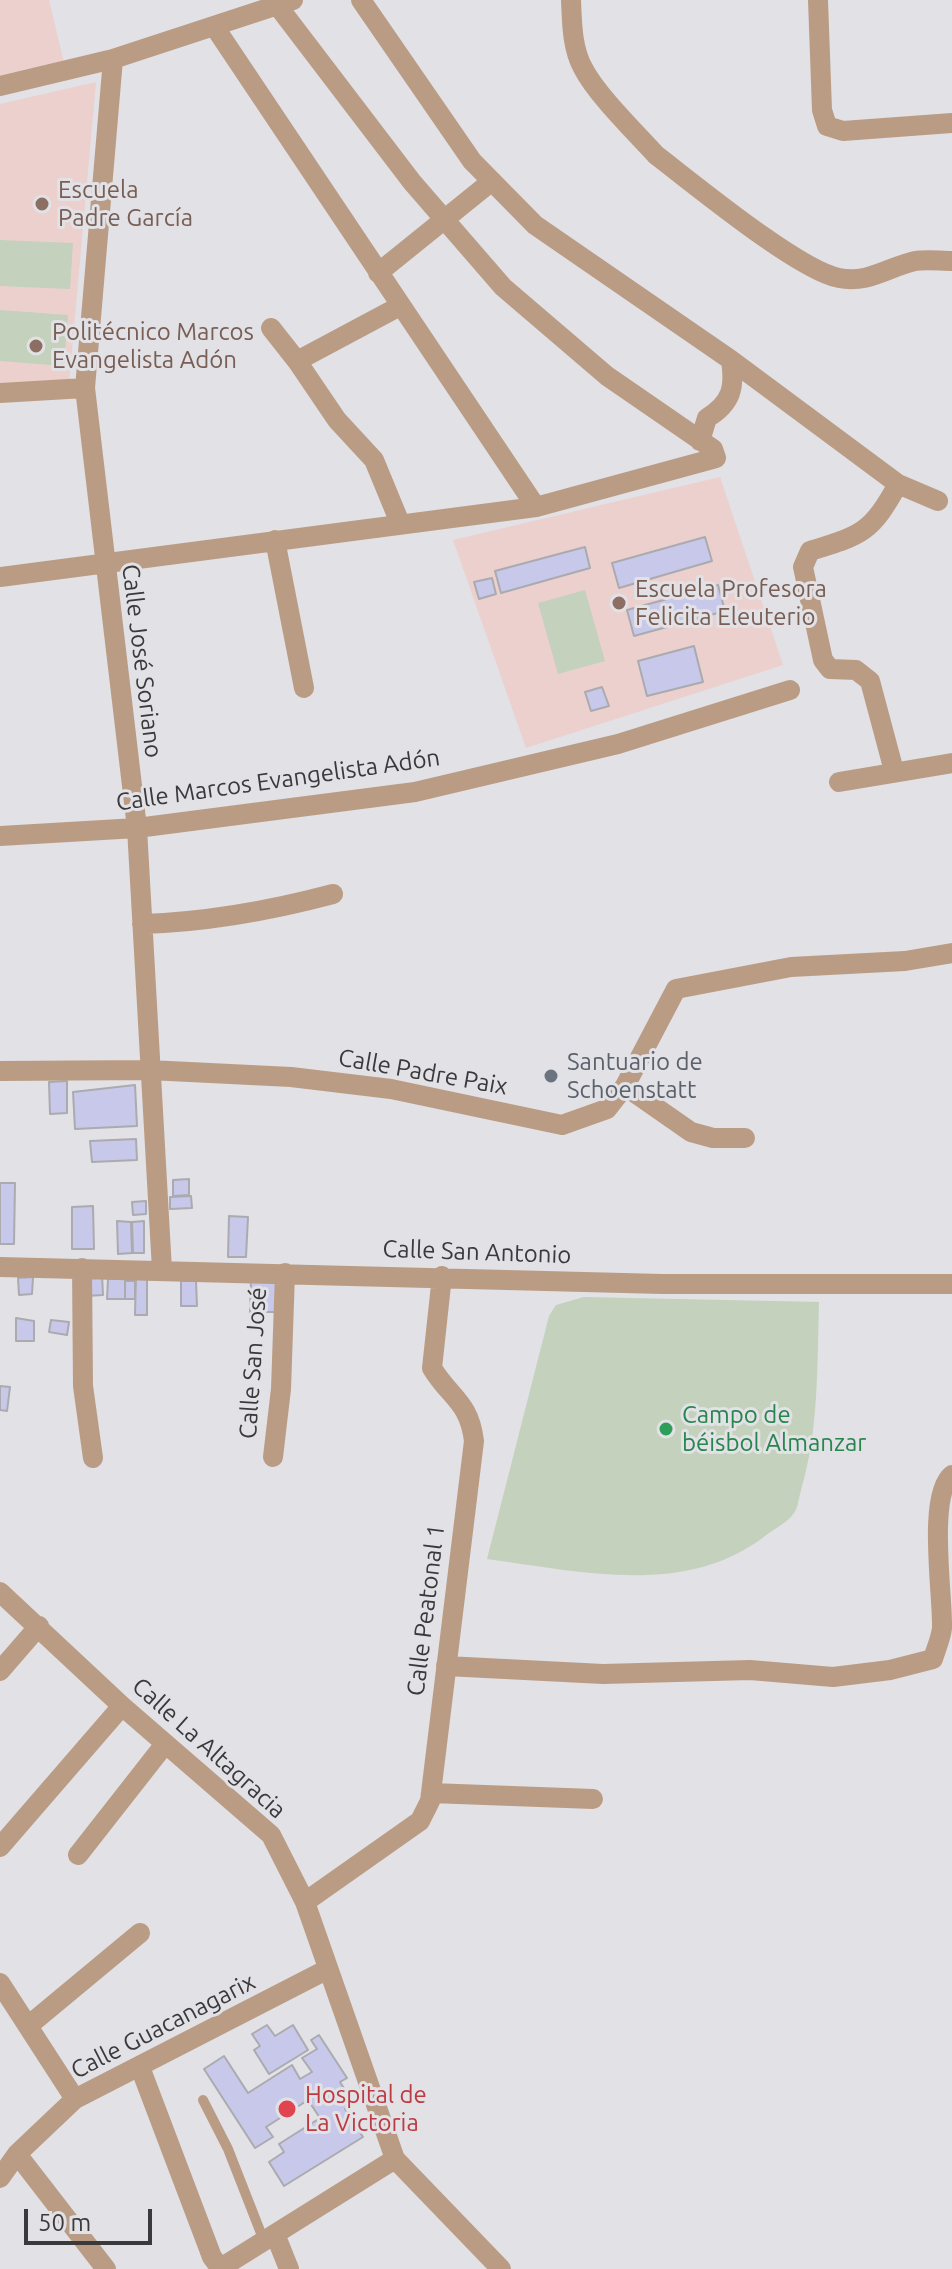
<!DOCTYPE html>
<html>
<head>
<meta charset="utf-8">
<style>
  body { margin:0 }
  #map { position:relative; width:952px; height:2269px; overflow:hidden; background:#e1e1e6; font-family:Ubuntu,sans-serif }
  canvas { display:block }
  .scale { position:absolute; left:24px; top:2209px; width:128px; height:36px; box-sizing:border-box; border:4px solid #3a3a3c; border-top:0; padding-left:10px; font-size:24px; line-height:28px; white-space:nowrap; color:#3a3a3c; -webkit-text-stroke:6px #e1e1e6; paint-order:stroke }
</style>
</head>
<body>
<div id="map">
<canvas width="952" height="2269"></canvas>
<div class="scale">50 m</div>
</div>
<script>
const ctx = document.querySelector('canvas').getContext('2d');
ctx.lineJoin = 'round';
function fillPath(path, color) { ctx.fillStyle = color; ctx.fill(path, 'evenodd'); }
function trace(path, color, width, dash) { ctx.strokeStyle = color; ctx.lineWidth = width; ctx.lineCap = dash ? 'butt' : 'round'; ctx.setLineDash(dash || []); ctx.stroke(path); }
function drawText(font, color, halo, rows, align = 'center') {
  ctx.font = font + ' Ubuntu,sans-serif'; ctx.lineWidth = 6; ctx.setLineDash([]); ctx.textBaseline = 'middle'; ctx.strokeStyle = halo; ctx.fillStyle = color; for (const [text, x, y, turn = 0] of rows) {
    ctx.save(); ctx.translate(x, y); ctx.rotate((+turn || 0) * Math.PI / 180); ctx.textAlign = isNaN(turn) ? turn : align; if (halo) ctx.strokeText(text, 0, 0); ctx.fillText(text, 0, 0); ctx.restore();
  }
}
const education = new Path2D(`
  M0 0H49L64 63 0 78Z
  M96 82 69 383 0 384V104Z
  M720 477 783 665 526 748 453 540Z`);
const green = new Path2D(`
  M0 240 73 243 70 289 0 286Z
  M0 310 68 315 64 366 0 361Z
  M585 590 605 661 558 674 538 603Z
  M584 1297 819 1302C817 1365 819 1430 801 1490 799 1497 798 1508 794 1513 788 1522 774 1529 765 1536 685 1598 579 1571 487 1559L549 1316 556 1305Z`);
const building = new Path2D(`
  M705 537 712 561 619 588 612 563Z
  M585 547 590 568 501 593 495 571Z
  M492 578 496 594 479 599 474 582Z
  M718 585 725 611 634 636 627 610Z
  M694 646 703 682 647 696 638 661Z
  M602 687 609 706 591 711 585 692Z
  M67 1081V1113L50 1114 49 1082Z
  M135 1085 137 1126 75 1129 73 1092Z
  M136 1139 137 1160 92 1162 90 1141Z
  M189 1179V1195L173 1196V1180Z
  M0 1183H15L14 1244H0Z
  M191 1196 192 1208 170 1209V1197Z
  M146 1201V1214L133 1215 132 1202Z
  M93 1206 94 1249H72V1207Z
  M229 1216 248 1217 246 1257H228Z
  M117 1221 131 1222 132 1253 118 1254Z
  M144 1221V1253H133L132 1222Z
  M85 1274H102L103 1295 86 1296Z
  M136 1275H147V1315H135Z
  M33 1277 32 1294 19 1295 18 1278Z
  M125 1278V1299H107L108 1279Z
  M251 1280H276V1312H250Z
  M125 1281H135V1299H125Z
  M181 1281H196L197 1306H181Z
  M16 1318 34 1321V1341H16Z
  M51 1320 69 1322 67 1335 49 1332Z
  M0 1386 10 1387 7 1411 0 1410Z
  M267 2025 275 2036 293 2025 308 2050 269 2074 254 2050 260 2046 252 2034Z
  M319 2035 347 2078 340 2082 354 2104 345 2109 363 2137 284 2186 269 2162 284 2152 279 2144 320 2118 308 2100 266 2127 273 2137 255 2148 204 2069 224 2056 248 2093 292 2065 300 2079 312 2072 302 2058 317 2049 311 2040Z`);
const lane = new Path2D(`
  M203 2100 228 2149 264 2241`);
const street = new Path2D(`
  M361 0 472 161 535 225 731 360 898 484 938 501
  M571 0C572 23 572 48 583 68 596 94 636 133 656 155 694 184 798 270 839 278 868 284 888 267 915 261 927 259 940 261 952 261
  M818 0 822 110 827 126 843 131 952 123
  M214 26 536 507
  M113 59 85 388 137 828 162 1270
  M0 86 113 59 293 0
  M378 273 492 181
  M271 328 297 361 400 306
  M297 361 337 420 374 460 400 523
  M0 393 85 388
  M700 441 707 418C732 403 735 387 731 360
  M275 540 304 688
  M0 577 536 507 716 458 713 449 607 376 503 287 412 182 277 5
  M894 771 870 681 856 670 830 669 823 660 803 567 810 551C862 535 871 533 898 484
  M839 782 952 763
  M0 836 137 828 415 792 618 744 790 690
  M142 924C208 922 269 911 333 894
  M0 1071 149 1070 291 1077 391 1089 562 1125 607 1109 625 1086 676 989 791 967 905 961 952 953
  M625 1086 691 1132 713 1138H745
  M0 1267 662 1284H952
  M82 1268 83 1386 93 1458
  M273 1457 281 1389 285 1273
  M0 1592 122 1706 271 1835 305 1902 395 2159 501 2269
  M446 1666 603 1674 750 1670 833 1677 890 1670 933 1659C936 1649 941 1638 942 1628 943 1595 927 1495 952 1475
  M0 1671 39 1626
  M431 1793 593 1799
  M0 1847 122 1706
  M78 1855 165 1744
  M305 1902 420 1821 430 1801 474 1441C469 1401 450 1398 432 1368L442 1276
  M0 1983 75 2099
  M28 2026 140 1933
  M140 2067 212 2257 221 2269
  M17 2154 106 2269
  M0 2178 17 2154 75 2099 328 1969
  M275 2234 289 2269
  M219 2269 395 2159`);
const markers = [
  [42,204,8,"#8d6e63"],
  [36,346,8,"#8d6e63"],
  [619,603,8,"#8d6e63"],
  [551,1076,8,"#6b7280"],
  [666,1429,8,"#2e9e5b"],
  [287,2109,10,"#e0444e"]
];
const educationNames = [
  ["Escuela",58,190],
  ["Padre García",58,218],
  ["Politécnico Marcos",52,332],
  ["Evangelista Adón",52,360],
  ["Escuela Profesora",635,589],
  ["Felicita Eleuterio",635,617]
];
const streetNames = [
  ["Calle José Soriano",142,661,83],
  ["Calle Marcos Evangelista Adón",278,780,-8],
  ["Calle Padre Paix",423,1072,10],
  ["Calle San Antonio",477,1252,2],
  ["Calle San José",253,1363,-86],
  ["Calle Peatonal 1",426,1610,-83],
  ["Calle La Altagracia",209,1748,42],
  ["Calle Guacanagarix",163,2026,-27]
];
const worshipNames = [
  ["Santuario de",567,1062],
  ["Schoenstatt",567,1090]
];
const leisureNames = [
  ["Campo de",682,1415],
  ["béisbol Almanzar",682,1443]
];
const healthNames = [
  ["Hospital de",305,2095],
  ["La Victoria",305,2123]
];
fillPath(education, '#ebd0ce');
fillPath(green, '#c4d1bc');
fillPath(building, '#c8c9ea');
trace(building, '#aaaaaf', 2);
trace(lane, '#ba9c85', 10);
trace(street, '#ba9c85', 20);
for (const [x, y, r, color] of markers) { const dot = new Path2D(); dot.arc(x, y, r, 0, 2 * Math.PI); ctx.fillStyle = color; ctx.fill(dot); trace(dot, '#e1e1e6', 3); }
drawText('24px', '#785e54', '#e1e1e6', educationNames, 'left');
drawText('24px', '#3a3a3c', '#e1e1e6', streetNames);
drawText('24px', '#5b616d', '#e1e1e6', worshipNames, 'left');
drawText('24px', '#27864d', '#e1e1e6', leisureNames, 'left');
drawText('24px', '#be3a42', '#e1e1e6', healthNames, 'left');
</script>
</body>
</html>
